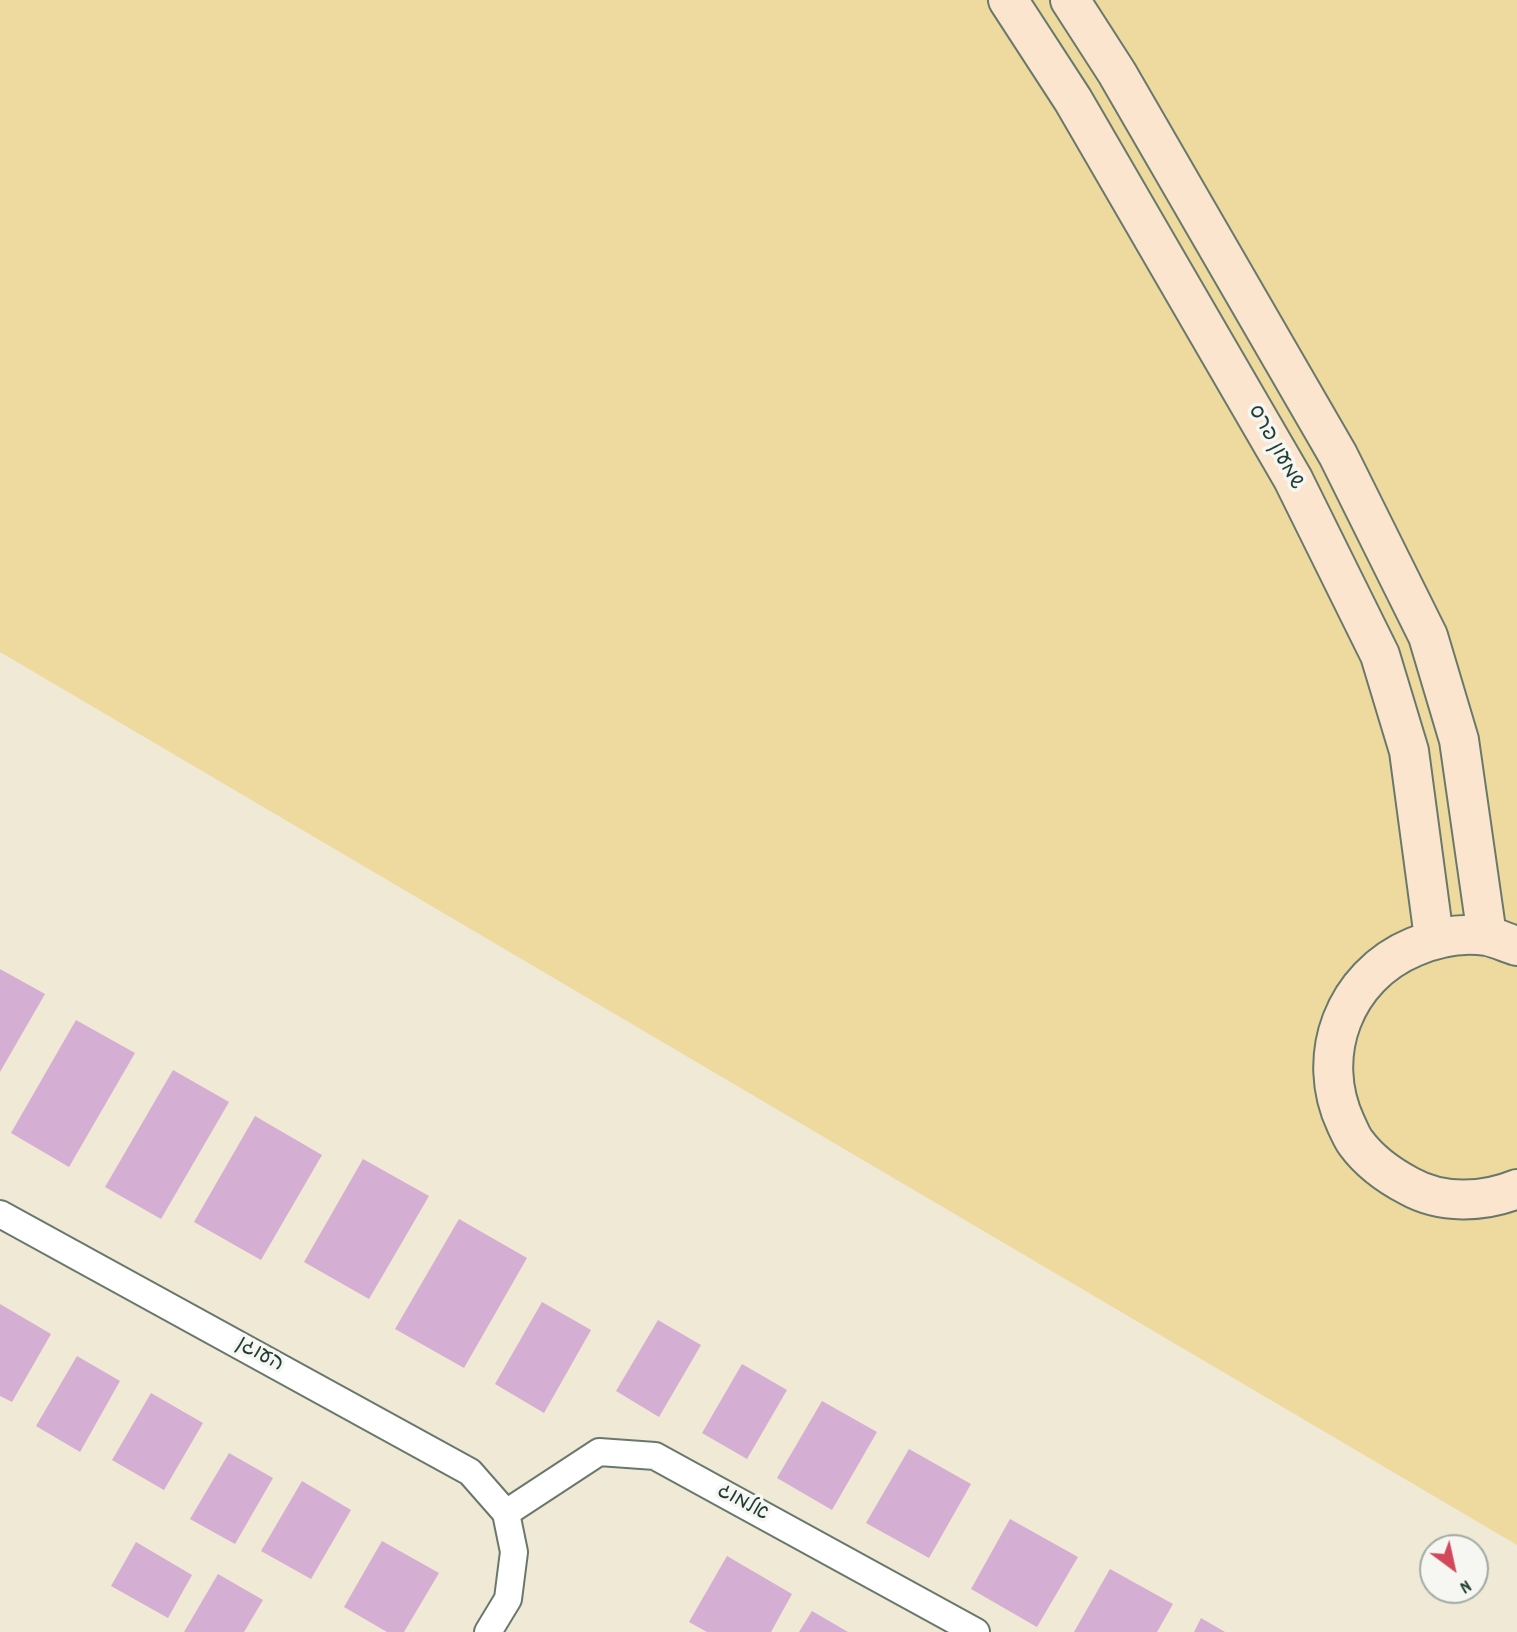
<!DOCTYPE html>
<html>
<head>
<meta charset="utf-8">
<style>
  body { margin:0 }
  #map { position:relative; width:1517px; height:1632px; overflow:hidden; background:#f0e9d5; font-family:Dekko,sans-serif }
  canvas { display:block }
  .north { position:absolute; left:1419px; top:1534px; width:70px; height:70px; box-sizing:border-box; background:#f6f6f2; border:2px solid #a0aca6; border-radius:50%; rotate:147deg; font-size:19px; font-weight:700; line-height:28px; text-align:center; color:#1f3d34 }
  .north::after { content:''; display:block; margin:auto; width:24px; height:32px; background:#d1495b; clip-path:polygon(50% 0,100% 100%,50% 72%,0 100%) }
</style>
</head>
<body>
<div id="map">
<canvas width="1517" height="1632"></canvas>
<div class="north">N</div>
</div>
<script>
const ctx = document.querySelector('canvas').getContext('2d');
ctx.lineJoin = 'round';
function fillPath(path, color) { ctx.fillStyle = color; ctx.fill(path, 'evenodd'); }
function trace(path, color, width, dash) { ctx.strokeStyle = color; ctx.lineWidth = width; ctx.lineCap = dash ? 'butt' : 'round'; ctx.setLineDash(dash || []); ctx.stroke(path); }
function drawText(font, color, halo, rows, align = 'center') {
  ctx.font = font + ' Dekko,"Playpen Sans Hebrew",sans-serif'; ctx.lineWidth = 7; ctx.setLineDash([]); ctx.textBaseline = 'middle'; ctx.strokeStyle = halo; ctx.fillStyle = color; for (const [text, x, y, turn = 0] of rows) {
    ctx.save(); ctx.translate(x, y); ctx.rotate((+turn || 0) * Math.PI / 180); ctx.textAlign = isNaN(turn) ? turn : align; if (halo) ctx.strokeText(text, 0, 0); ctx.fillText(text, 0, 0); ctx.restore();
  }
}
const sand = new Path2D(`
  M0 0H1517V1545L0 652Z`);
const building = new Path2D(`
  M0 969 45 994 0 1072Z
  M76 1020 135 1053 69 1167 11 1133Z
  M173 1070 229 1102 161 1219 105 1187Z
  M255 1116 322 1155 261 1260 194 1222Z
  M363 1159 429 1196 369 1299 304 1262Z
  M459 1219 527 1258 464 1368 395 1329Z
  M542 1302 591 1330 544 1413 495 1384Z
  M0 1304 51 1334 12 1402 0 1396Z
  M658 1320 701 1345 659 1417 616 1391Z
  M77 1356 120 1381 80 1452 36 1426Z
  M742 1364 787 1390 747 1459 702 1433Z
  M151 1393 203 1423 164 1490 112 1460Z
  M822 1401 877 1432 832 1510 777 1478Z
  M909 1449 971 1484 929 1558 866 1523Z
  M229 1453 273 1478 235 1544 190 1519Z
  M302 1481 351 1510 311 1579 261 1551Z
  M1010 1519 1078 1557 1037 1627 971 1589Z
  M382 1541 439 1573 404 1632H387L344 1607Z
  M136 1542 192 1575 168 1618 111 1586Z
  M727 1556 792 1594 771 1632H707L689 1622Z
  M1110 1569 1173 1604 1157 1632H1074Z
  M218 1574 263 1600 244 1632H184Z
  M812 1611 848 1632H799Z
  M1201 1618 1225 1632H1194Z`);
const street = new Path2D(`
  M0 1214 470 1472 506 1513
  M506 1513 599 1452 655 1456 976 1632
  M488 1632 508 1599 514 1552 506 1513`);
const secondary = new Path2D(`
  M1008 0 1073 100 1293 479 1380 655 1409 751 1434 938
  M1070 0 1117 73 1338 455 1428 636 1459 740 1487 936
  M1517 946C1507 943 1497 938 1487 936 1461 932 1437 937 1414 947 1344 976 1314 1056 1346 1124 1349 1130 1352 1138 1356 1143 1370 1162 1388 1175 1409 1186 1441 1204 1483 1203 1517 1189`);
const streetNames = [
  ["שמעון פרס",1274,448,61],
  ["העוגן",259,1356,29],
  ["אלמוג",742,1504,29]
];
fillPath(sand, '#eeda9e');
fillPath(building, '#d5aed3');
trace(street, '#68796c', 30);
trace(secondary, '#68796c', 42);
trace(street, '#fff', 26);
trace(secondary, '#fbe5cf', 38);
drawText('21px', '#1f3d34', '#f6f6f2', streetNames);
</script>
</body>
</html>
